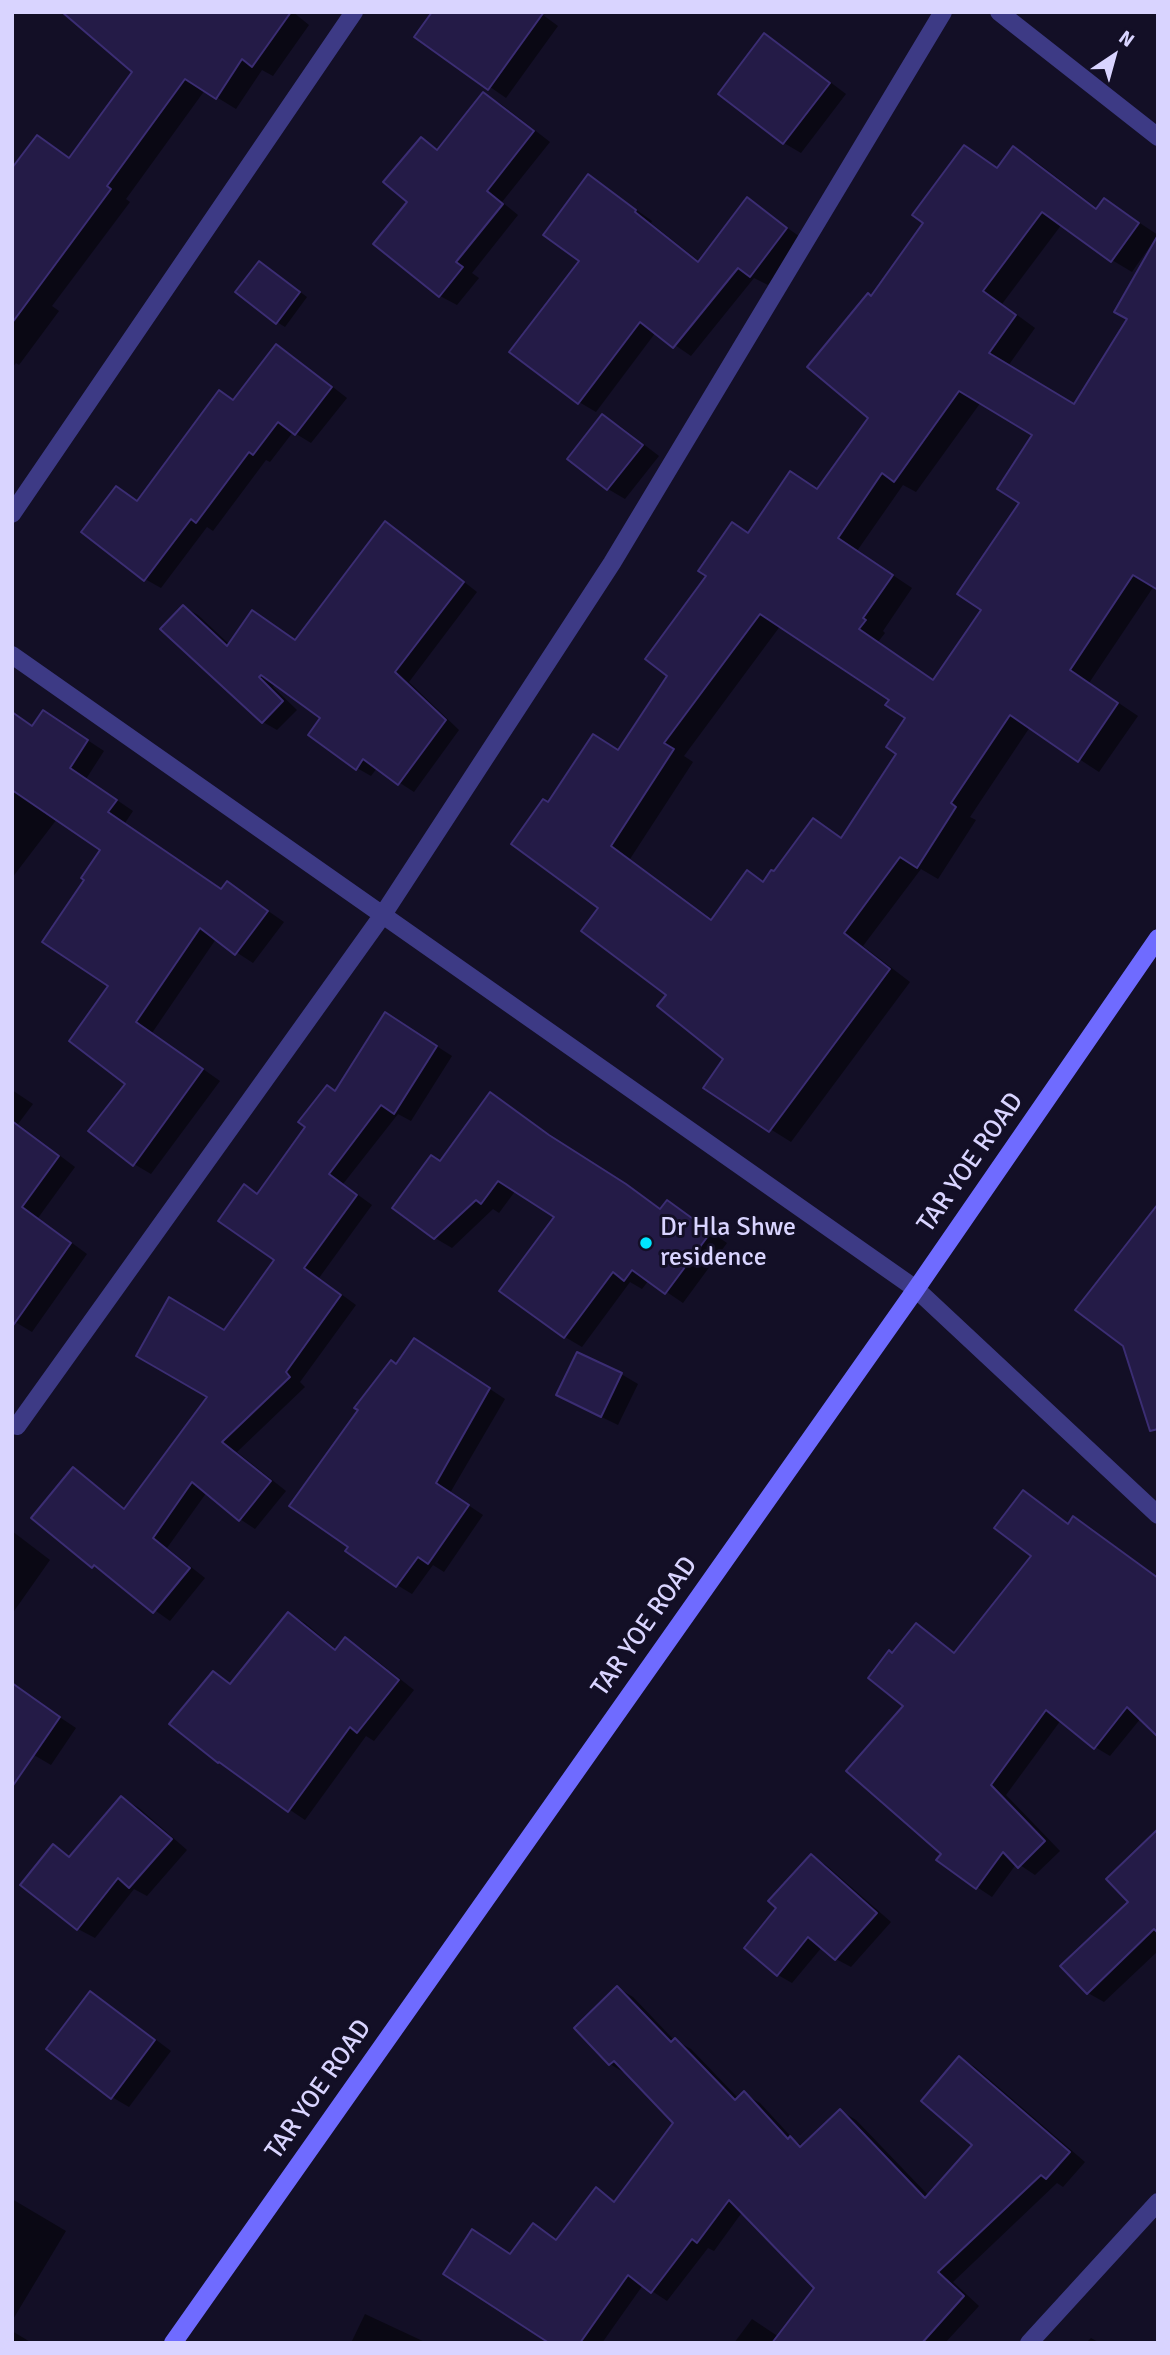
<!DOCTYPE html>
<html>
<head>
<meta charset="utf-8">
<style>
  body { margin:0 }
  #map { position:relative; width:1170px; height:2355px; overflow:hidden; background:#130f26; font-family:Signika,sans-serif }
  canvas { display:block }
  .frame { position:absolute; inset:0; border:14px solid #d9d4ff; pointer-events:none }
  .north { position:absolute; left:1079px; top:21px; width:70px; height:70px; -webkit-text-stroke:5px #130f26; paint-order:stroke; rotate:36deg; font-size:19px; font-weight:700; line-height:28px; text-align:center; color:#d9d4ff }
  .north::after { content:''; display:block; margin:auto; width:24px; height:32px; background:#d9d4ff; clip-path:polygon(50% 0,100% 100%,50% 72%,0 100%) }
</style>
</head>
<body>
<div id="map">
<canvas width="1170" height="2355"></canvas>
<div class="frame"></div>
<div class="north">N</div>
</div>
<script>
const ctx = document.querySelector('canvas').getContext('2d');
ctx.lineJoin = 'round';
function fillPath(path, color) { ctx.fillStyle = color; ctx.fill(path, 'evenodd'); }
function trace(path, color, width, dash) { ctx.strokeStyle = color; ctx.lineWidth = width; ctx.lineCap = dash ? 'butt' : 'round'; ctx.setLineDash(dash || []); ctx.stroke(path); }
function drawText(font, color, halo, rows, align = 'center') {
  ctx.font = font + ' Signika,sans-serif'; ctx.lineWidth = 6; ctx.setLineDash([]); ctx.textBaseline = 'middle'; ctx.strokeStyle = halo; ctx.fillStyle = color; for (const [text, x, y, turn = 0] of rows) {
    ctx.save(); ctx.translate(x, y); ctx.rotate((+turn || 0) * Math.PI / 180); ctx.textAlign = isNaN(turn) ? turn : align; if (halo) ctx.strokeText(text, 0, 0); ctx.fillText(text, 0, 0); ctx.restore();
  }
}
const shadow = new Path2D(`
  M62 12H293L309 25 273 76 262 70 236 109 205 90 126 199 130 202 52 306 59 311 19 365 16 363 12 368V171L38 137 71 159 135 72Z
  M539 12 558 26 506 98 417 36Z
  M764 35 781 45 846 94 801 153 784 143 720 94Z
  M484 94 501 104 550 142 502 202 518 215 472 273 479 278 457 305 440 296 375 244 409 202 421 139 440 150Z
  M965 147 999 169 1013 149 1034 160 1098 209 1105 200 1158 235 1132 272 1112 260 1062 224 1002 304 1035 328 1008 366 1074 406 1129 319 1140 270 1154 586 1089 683 1138 716 1099 772 1030 727 970 817 976 820 938 879 921 869 863 946 910 982 791 1142 705 1088 725 1058 669 994 600 907 549 804 619 751 670 675 749 534 818 490 870 418 872 298 926 223ZM981 402 1034 434 1021 502 983 610 935 681 878 642 885 633 883 631 912 588 857 551 903 485 916 492ZM781 625 891 699 907 718 898 754 843 839 813 820 774 873 764 882 748 873 713 920 630 859 693 762 684 756Z
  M589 176 652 221 651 223 700 262 748 200 803 239 768 285 754 278 691 356 656 332 596 412 579 402 581 261Z
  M268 268 307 297 285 327 277 322Z
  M277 347 293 356 347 398 311 443 293 432 270 462 266 460 213 531 207 527 161 588 145 579 117 488 139 502 234 401Z
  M603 416 620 426 659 456 625 499 608 489 569 459Z
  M385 524 400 532 477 592 409 682 459 730 414 792 377 768 371 776 357 768 322 718 275 683 273 687 297 710 277 730 263 722 184 607 198 615 230 645 253 612 296 641Z
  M12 713 33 727 60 722 104 751 86 779 133 811 125 823 223 890 228 883 284 922 253 963 216 939 152 1033 220 1081 151 1174 134 1164 127 1084 110 985 86 879 102 850 57 819 12 878Z
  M402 1024 452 1056 411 1121 398 1114 343 1184 372 1205 319 1278 356 1305 300 1382 305 1387 237 1452 286 1491 255 1529 240 1519 207 1492 167 1548 205 1578 170 1621 93 1566 74 1470 89 1479 126 1509 210 1397 224 1332 277 1260 244 1187 258 1195 336 1093Z
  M12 1090 33 1104 18 1124 75 1167 38 1218 87 1254 32 1332 12 1320Z
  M491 1095 662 1209 667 1202 727 1243 683 1303 649 1280 642 1289 630 1282 582 1347 565 1337 556 1216 516 1190 499 1213 493 1209 452 1248 435 1238 441 1163Z
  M430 1349 505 1399 450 1493 483 1515 444 1572 433 1565 412 1594 397 1585 398 1366Z
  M621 1374 638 1384 618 1425 575 1404Z
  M1024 1493 1069 1524 1074 1518 1090 1527 1148 1571 1158 1581 1141 1718 1110 1756 1095 1747 1061 1720 1006 1795 1060 1851 1035 1875 1017 1863 992 1897 977 1887 943 1853 893 1655 916 1625 956 1653 1033 1556Z
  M12 1531 50 1560 12 1614Z
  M289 1614 305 1623 337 1650 345 1639 361 1648 414 1690 374 1741 366 1736 305 1820 219 1762 213 1673 232 1684Z
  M22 1692 76 1728 51 1765 34 1755Z
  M122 1798 139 1808 187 1850 147 1896 134 1889 95 1938 78 1929 53 1846 71 1857Z
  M1158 1839V1951L1104 2002 1088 1993Z
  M811 1856 826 1865 891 1922 851 1967 836 1959 822 1947 792 1983 778 1975 779 1908Z
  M618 1988 633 1997 674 2040 691 2049 739 2099 744 2094 760 2103 795 2141 803 2146 841 2111 856 2120 929 2196 974 2145 960 2058 975 2067 1085 2162 1063 2187 1057 2183 953 2282 979 2306 945 2343H734L752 2319 779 2337 817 2287 743 2211 714 2251 708 2248 667 2301 643 2285 602 2343H561L511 2256 549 2235 557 2241 596 2190 616 2202 676 2123 625 2073 610 2064Z
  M90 1993 107 2003 171 2051 129 2107 112 2097Z
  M12 2199 66 2231 12 2321Z
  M365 2314 427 2343H351Z
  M12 2331 32 2343H12Z
  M1091 2338 1100 2343H1086Z`);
const building = new Path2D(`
  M62 12H291L252 67 242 59 216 99 185 79 107 186 111 189 12 323V168L37 135 69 158 132 72Z
  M432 12H544L488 90 414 37Z
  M764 33 830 83 783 144 718 94Z
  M483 92 534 131 487 191 503 204 456 262 463 267 439 297 373 244 407 202 383 182 421 137 437 150Z
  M964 145 997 168 1013 146 1096 209 1104 198 1139 223 1111 262 1042 212 983 291 1016 315 989 353 1074 404 1127 319 1114 312 1158 235V590L1133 575 1070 670 1118 703 1078 762 1010 715 951 803 956 807 917 868 900 857 844 933 890 969 769 1132 703 1088 723 1059 657 1006 666 995 581 931 598 908 511 844 543 799 548 802 593 734 618 750 667 676 645 659 706 576 698 571 732 522 748 533 790 471 817 489 868 418 807 367 868 293 871 296 923 223 912 215ZM959 391 1032 435 997 489 1019 503 957 594 981 610 933 680 859 629 866 620 863 618 893 575 838 538 882 473 894 482ZM760 614 889 700 885 705 905 718 886 747 896 754 841 838 813 818 774 871 771 870 763 882 747 870 711 920 611 846 674 749 664 743Z
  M588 174 636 210 635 212 698 262 747 197 787 228 750 277 738 268 673 348 640 322 578 404 509 352 579 261 543 235Z
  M259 261 300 292 276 324 235 292Z
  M276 344 332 387 295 435 278 422 253 455 249 452 196 523 191 519 144 581 81 532 116 486 137 501 219 390 233 400Z
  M602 414 643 445 607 490 567 459Z
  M385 521 464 582 395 672 446 720 398 785 363 759 356 770 308 735 320 718 261 675 259 677 283 701 262 723 160 629 183 605 227 646 252 610 295 640Z
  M43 710 88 740 70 768 117 800 108 812 221 889 227 881 268 911 235 955 200 928 136 1022 203 1069 133 1166 88 1131 125 1084 69 1041 108 986 42 942 84 880 81 878 100 850 12 790V712L32 726Z
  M385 1012 437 1046 394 1114 381 1105 329 1174 357 1195 304 1268 341 1295 286 1372 290 1377 222 1442 271 1481 239 1521 192 1482 153 1538 190 1568 153 1613 94 1565 92 1568 31 1518 73 1467 124 1509 207 1397 136 1356 169 1297 224 1330 274 1260 218 1221 244 1184 257 1194 305 1127 298 1122 327 1085 335 1091Z
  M490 1092 549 1135 626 1184 660 1209 667 1200 711 1232 665 1294 632 1270 624 1281 613 1272 564 1338 499 1291 554 1217 498 1181 481 1204 476 1200 434 1239 392 1208 431 1155 440 1161Z
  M12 1121 59 1156 22 1207 71 1243 12 1327Z
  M1158 1204V1429L1150 1431 1123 1346 1075 1310Z
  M414 1338 490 1388 436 1483 469 1505 428 1564 418 1557 396 1587 345 1551 348 1547 289 1506 358 1410 354 1408 391 1360 396 1364Z
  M577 1352 622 1373 601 1417 556 1395Z
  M1023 1490 1068 1524 1073 1516 1158 1578V1737L1127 1707 1094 1749 1046 1710 991 1785 1045 1841 1018 1868 1003 1852 976 1889 936 1860 941 1854 846 1771 903 1706 868 1678 889 1650 892 1653 916 1623 954 1653 1031 1556 994 1528Z
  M288 1612 335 1650 345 1637 399 1680 357 1733 350 1727 288 1812 219 1762 218 1763 169 1724 213 1671 230 1684Z
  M12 1683 60 1717 12 1787Z
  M121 1796 172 1839 129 1888 118 1878 77 1930 20 1885 53 1844 69 1857Z
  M1158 1829V1933L1154 1929 1087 1994 1060 1966 1128 1902 1106 1879Z
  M811 1854 877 1913 835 1960 808 1937 777 1976 744 1948 776 1908 768 1901Z
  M617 1986 671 2042 675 2038 735 2100 744 2091 788 2139 790 2136 800 2147 840 2109 925 2198 972 2145 921 2101 959 2056 1070 2152 1046 2179 1041 2175 938 2272 964 2296 922 2343H772L814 2288 729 2200 697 2243 692 2239 651 2293 628 2275 580 2343H549L443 2274 472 2229 510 2254 533 2223 556 2240 596 2187 614 2202 673 2123 614 2061 609 2065 574 2028Z
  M90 1991 155 2040 111 2099 46 2049Z`);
const minor = new Path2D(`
  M999 12 1158 137
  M12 514 354 12
  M12 655 916 1289 1158 1515
  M17 1426 382 916 612 563 943 12
  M1029 2343 1158 2202`);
const secondary = new Path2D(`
  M173 2343 916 1289 1158 938`);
const markers = [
  [646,1243,7,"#00e5ff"]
];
const streetNames = [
  ["TAR YOE ROAD",971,1163,-55],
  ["TAR YOE ROAD",645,1627,-55],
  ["TAR YOE ROAD",319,2090,-55]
];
const poiNames = [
  ["Dr Hla Shwe",660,1228],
  ["residence",660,1258]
];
fillPath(shadow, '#0007');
fillPath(building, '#241b47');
trace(building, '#3b2d73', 2);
trace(minor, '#3d3a85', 18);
trace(secondary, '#6f6bff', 18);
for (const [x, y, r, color] of markers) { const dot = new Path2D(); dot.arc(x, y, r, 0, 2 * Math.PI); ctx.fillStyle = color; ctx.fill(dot); trace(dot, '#130f26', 2.5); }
drawText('26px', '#d9d4ff', '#130f26', streetNames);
drawText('26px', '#d9d4ff', '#130f26', poiNames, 'left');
</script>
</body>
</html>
